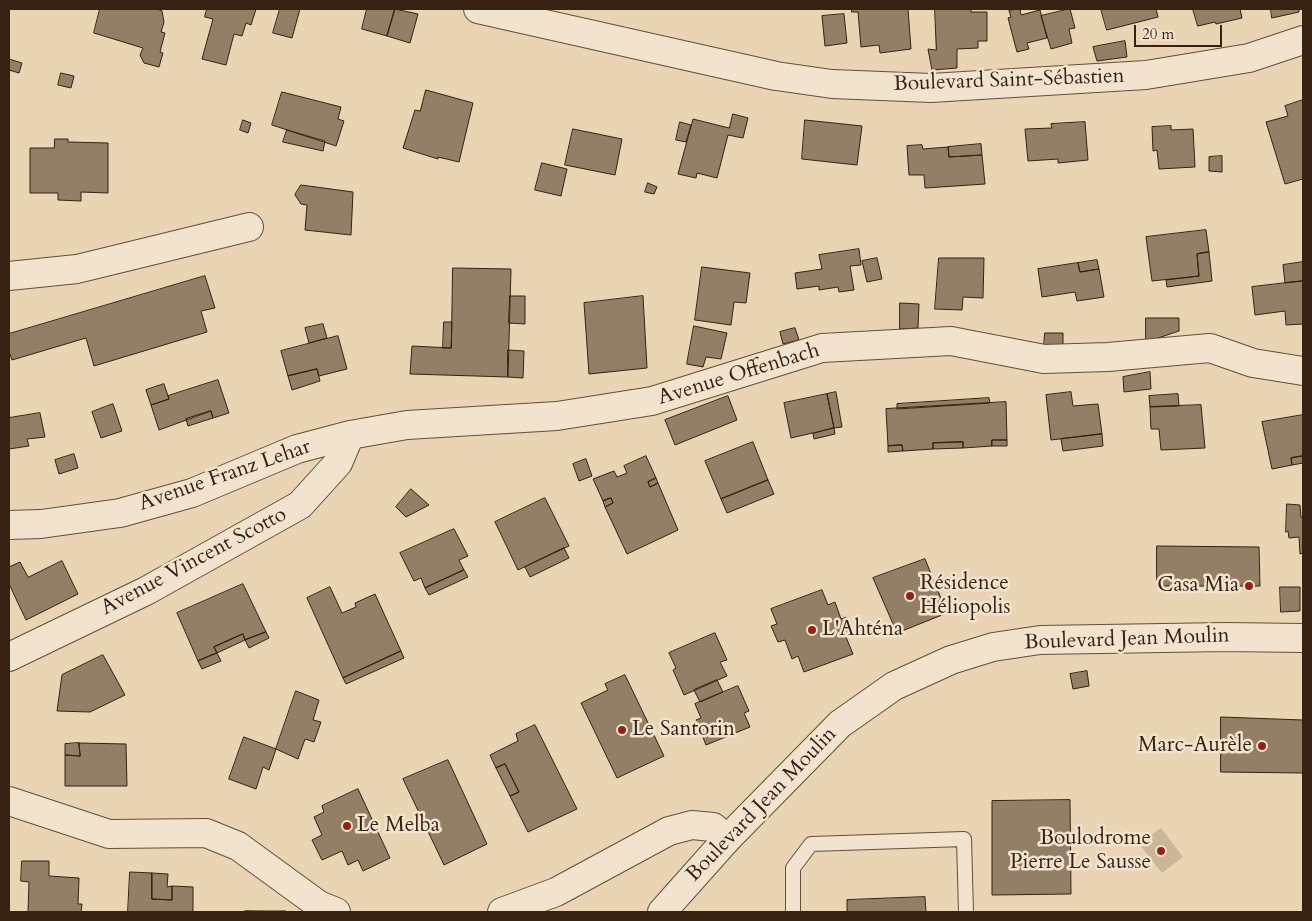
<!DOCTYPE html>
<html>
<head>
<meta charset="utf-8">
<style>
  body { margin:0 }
  #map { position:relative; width:1312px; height:921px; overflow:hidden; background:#e9d4b4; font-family:Cardo,serif }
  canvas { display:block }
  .frame { position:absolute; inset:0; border:10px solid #362112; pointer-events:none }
  .scale { position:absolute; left:1134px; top:25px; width:88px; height:22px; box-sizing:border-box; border:2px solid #362112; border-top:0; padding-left:6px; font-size:15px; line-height:18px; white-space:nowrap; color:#362112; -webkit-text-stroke:4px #f1e3ce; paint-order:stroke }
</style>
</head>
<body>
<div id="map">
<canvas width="1312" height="921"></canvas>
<div class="frame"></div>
<div class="scale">20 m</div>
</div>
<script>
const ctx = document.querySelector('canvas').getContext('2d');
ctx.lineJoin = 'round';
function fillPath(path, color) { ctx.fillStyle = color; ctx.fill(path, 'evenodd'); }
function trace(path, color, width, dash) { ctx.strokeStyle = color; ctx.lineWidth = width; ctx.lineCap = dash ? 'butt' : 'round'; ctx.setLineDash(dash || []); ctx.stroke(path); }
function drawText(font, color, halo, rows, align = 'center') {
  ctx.font = font + ' Cardo,serif'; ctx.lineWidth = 5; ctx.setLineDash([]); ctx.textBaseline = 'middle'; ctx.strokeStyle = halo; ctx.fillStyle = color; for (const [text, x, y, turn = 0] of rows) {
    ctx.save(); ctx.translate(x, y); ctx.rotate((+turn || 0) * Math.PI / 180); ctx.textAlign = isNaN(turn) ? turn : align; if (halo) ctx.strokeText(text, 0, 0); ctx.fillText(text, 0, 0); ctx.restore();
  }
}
const green = new Path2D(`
  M1161 828 1183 857 1162 873 1139 844Z`);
const building = new Path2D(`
  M100 9H157L162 11 164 22 161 32 165 33 160 52 163 53 159 67 144 63 140 55 143 48 94 33Z
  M207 9H256L251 25 246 23 242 36 234 34 226 65 202 59 213 19 205 17Z
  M280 9H300L292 38 273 33Z
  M367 9H395L387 36 362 29Z
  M395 9 418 14 410 43 387 36Z
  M852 9H908L911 49 880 53 879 45 861 47 858 12H852Z
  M935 9H971V12H987V41H978V48L957 49V68L932 70 928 49 936 50Z
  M1020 9 1021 15 1040 10 1047 38 1027 43 1029 49 1017 52 1008 18 1011 17 1009 11Z
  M1070 9 1075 28 1069 29 1072 43 1051 49 1041 16Z
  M1101 9H1156L1158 17 1107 30Z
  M1193 9H1240L1242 18 1216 24 1215 22 1198 26Z
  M1271 9H1299V12L1272 18Z
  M844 14 847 43 825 46 822 16Z
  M1125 41 1127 57 1097 61 1093 47Z
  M9 59 22 63 19 73 9 70Z
  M61 73 74 76 71 88 58 85Z
  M426 90 473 103 459 162 438 157V159L403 148 415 110 420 111Z
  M282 92 341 107 338 119 344 121 336 146 272 125Z
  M1303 100V179L1285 184 1266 122 1288 116 1285 106Z
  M733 114 748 118 743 138 728 135 717 178 697 173 696 178 678 174 693 119 729 128Z
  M243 120 251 123 248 133 240 130Z
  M805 120 862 126 857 165 802 159Z
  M680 122 691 125 686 142 676 140Z
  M1085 122 1088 160 1058 163V159L1028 161 1025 129 1052 128 1051 124Z
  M1171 126V130L1193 129 1195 167 1159 169 1157 150 1153 151 1152 127Z
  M573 129 622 139 615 175 565 165Z
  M287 130 325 141 323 151 283 142Z
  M55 139H68V142L108 143V193L81 192V201L58 200V193H30V148H54Z
  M981 144 982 155 949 157 948 147Z
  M922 145 923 149 948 147 949 157 982 155 985 184 925 188 924 175H909L907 146Z
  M1222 156V172L1209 171V157Z
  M542 163 567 169 561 196 535 190Z
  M648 183 657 187 654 194 645 192Z
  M301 185 353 192 351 235 305 230 307 205 301 204 295 195Z
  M1206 230 1209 252 1197 254 1199 276 1152 281 1146 237Z
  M859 249 861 265 850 266 854 290 839 292 838 287 819 290V286L797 289 795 273 822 269 819 255Z
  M1209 252 1212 281 1167 287 1166 280 1199 276 1197 254Z
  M877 258 882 279 867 282 862 261Z
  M939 258H984L983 298 963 297 962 310 935 309Z
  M1097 260 1099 269 1080 272 1078 263Z
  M1303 262V281L1285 283 1283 265Z
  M1078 263 1080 272 1099 269 1104 297 1077 301 1075 292 1042 297 1038 269Z
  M702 267 750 273 746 303 734 302 731 325 695 320Z
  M453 268 511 269 508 377 410 374 412 346 451 348Z
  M205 276 215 308 201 311 207 332 94 366 86 338 12 360 9 351V334Z
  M1303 281V324L1286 325 1285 311 1255 315 1252 287Z
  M510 296H525V324L509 323Z
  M643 296 647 368 589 374 584 303Z
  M900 303 919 304 918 328 900 329Z
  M1146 318H1179V331L1146 342Z
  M444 322H452L451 348H443Z
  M323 324 327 338 309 343 305 328Z
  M694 326 727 333 721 359 706 357 703 367 687 364Z
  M795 328 799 340 783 344 780 332Z
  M1045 333H1063V347L1044 346Z
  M338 336 347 369 319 376 317 369 288 376 281 351Z
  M508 350 524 351 523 378 508 377Z
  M317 369 320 381 292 390 288 376Z
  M1150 372 1151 389 1124 392 1123 377Z
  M218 380 229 413 213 418 211 411 159 430 151 405 169 399 168 396Z
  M164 384 169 399 151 405 146 390Z
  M836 392 842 427 834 428 827 394Z
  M1071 392 1073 406 1098 404 1102 434 1051 440 1046 395Z
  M827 394 834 428 791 438 784 403Z
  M1178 394 1179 406 1150 407 1149 396Z
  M728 396 737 420 675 445 665 420Z
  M989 398 990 403 897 409V404Z
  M1006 402 1007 440H992V446L963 448V442L933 443V449L903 451 902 445 888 446 886 409Z
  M113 404 122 431 101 438 92 412Z
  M1201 405 1205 448 1161 450 1159 429H1151L1150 407Z
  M211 411 213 418 188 426 186 419Z
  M40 413 45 437 27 439 29 446 9 449V418Z
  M1303 415V456L1291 458 1292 465 1272 469 1262 422Z
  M834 428 835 434 814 439 813 434Z
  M1102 434 1103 446 1063 451 1061 439Z
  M992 440H1007V446H992Z
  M753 442 768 480 721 499 705 461Z
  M963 442V448L933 449V443Z
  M902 445 903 451 888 452V446Z
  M74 454 78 468 59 474 55 460Z
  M646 456 656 478 648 482 650 487 658 483 678 530 627 554 605 507 613 503 611 498 603 501 593 479 614 471 617 477 627 473 624 466Z
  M1303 456V463L1292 465 1291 458Z
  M586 459 592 476 579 481 573 464Z
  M656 478 658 483 650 487 648 482Z
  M768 480 774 494 727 513 721 499Z
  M411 489 429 505 406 517 396 507Z
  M545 498 569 546 518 570 495 522Z
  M611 498 613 503 605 507 603 501Z
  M1287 504 1300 505 1301 517H1303V553L1300 554 1299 537 1289 538 1288 531 1286 532Z
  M454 529 468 556 459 560 464 570 425 588 421 578 414 581 400 553Z
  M1157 546 1259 547 1260 586H1157Z
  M564 548 569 558 530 577 525 567Z
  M925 559 947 613 897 633 873 578Z
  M62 561 78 594 26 620 9 584V567L20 562 28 577Z
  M464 570 468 577 429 595 425 588Z
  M243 584 266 632 245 640 243 634 214 647 217 653 198 661 177 613Z
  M330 587 342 613 356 607 355 603 375 594 401 651 343 678 307 598Z
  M1280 587H1300V611L1281 612Z
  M822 590 828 605 835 602 841 619 846 617 853 634 846 637 853 654 804 672 798 656 792 659 785 640 778 642 771 626 777 624 771 609Z
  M266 632 269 638 249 648 245 640Z
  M715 633 727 660 720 662 727 676 684 695 673 670 676 668 669 653Z
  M243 634 245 640 217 653 214 647Z
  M401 651 404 658 346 684 343 678Z
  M217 653 221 661 202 669 198 661Z
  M103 655 125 695 90 712 57 711 62 675Z
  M1087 671 1089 686 1073 689 1070 674Z
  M625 675 664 756 617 778 581 703 608 690 605 684Z
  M717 680 723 692 700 702 694 690Z
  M738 686 749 711 744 713 750 727 706 745 696 720 701 718 695 704Z
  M296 691 319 700 313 720 321 722 314 742 305 739 298 759 276 749Z
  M1221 717 1303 720V773L1221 772Z
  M535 725 577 809 528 832 510 796 519 792 505 764 496 768 490 755 518 741 516 734Z
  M244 737 276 749 269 770 263 767 256 789 229 779Z
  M79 743 80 756 65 755V744Z
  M79 743 126 744 127 786H65V755L80 756Z
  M448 760 487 844 444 865 403 779Z
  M505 764 519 792 510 796 496 768Z
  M358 789 390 858 363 871 358 860 348 865 342 851 322 860 312 840 322 835 314 817 324 812 322 806Z
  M1070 800 1071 894 992 895V801Z
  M22 861H49V876L79 878 78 904H82L81 912H28L29 882 21 881Z
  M130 872 152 873V899L172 900V886L193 887V912H128Z
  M152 873 168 874 167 887 172 886V900L152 899Z
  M925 897 926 912H847V900Z
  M245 911H286L285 912Z`);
const service = new Path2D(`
  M793 912V868L811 844 964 839 966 912`);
const minor = new Path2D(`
  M478 9 776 76 832 84 931 88 1146 75 1249 58 1303 40
  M9 276 77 269 249 227
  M9 525 41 524 120 513 192 493 297 449 350 435 407 425 557 416 652 401 822 348 951 341 1044 359 1108 357 1210 348 1253 363 1303 371
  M9 657 146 591 300 505 338 463 350 435
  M9 801 109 834 206 833 238 846 319 905 336 912
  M502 912 556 892 669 831 692 825 713 827 727 839`);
const tertiary = new Path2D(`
  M662 912 727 839 840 724 894 686 951 660 993 647 1040 640 1225 637 1303 638`);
const markers = [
  [1249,586,5,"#8f2418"],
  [910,596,5,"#8f2418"],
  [812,630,5,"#8f2418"],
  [622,730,5,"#8f2418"],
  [1262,746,5,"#8f2418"],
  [347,826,5,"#8f2418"],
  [1161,851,5,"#8f2418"]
];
const streetNames = [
  ["Boulevard Saint-Sébastien",1009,81,-2],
  ["Avenue Offenbach",739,375,-17],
  ["Avenue Franz Lehar",225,476,-19],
  ["Avenue Vincent Scotto",194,562,-28],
  ["Boulevard Jean Moulin",1127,640,-2],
  ["Boulevard Jean Moulin",762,805,-46]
];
const poiNames = [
  ["Résidence",920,584],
  ["Héliopolis",920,608],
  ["Casa Mia",1239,586,"right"],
  ["L'Ahténa",822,630],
  ["Le Santorin",632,730],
  ["Marc-Aurèle",1252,746,"right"],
  ["Le Melba",357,826],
  ["Boulodrome",1151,839,"right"],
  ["Pierre Le Sausse",1151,863,"right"]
];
fillPath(green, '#cbb698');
fillPath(building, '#937e66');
trace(building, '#362112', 1);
trace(service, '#634e3a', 16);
trace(minor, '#634e3a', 30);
trace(tertiary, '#634e3a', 30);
trace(service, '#f1e3ce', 14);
trace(minor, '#f1e3ce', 28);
trace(tertiary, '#f1e3ce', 28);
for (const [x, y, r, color] of markers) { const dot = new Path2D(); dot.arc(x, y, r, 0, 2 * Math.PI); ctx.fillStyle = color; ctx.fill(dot); trace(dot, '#f1e3ce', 2); }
drawText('21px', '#362112', '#f1e3ce', streetNames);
drawText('21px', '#362112', '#f1e3ce', poiNames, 'left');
</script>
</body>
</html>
